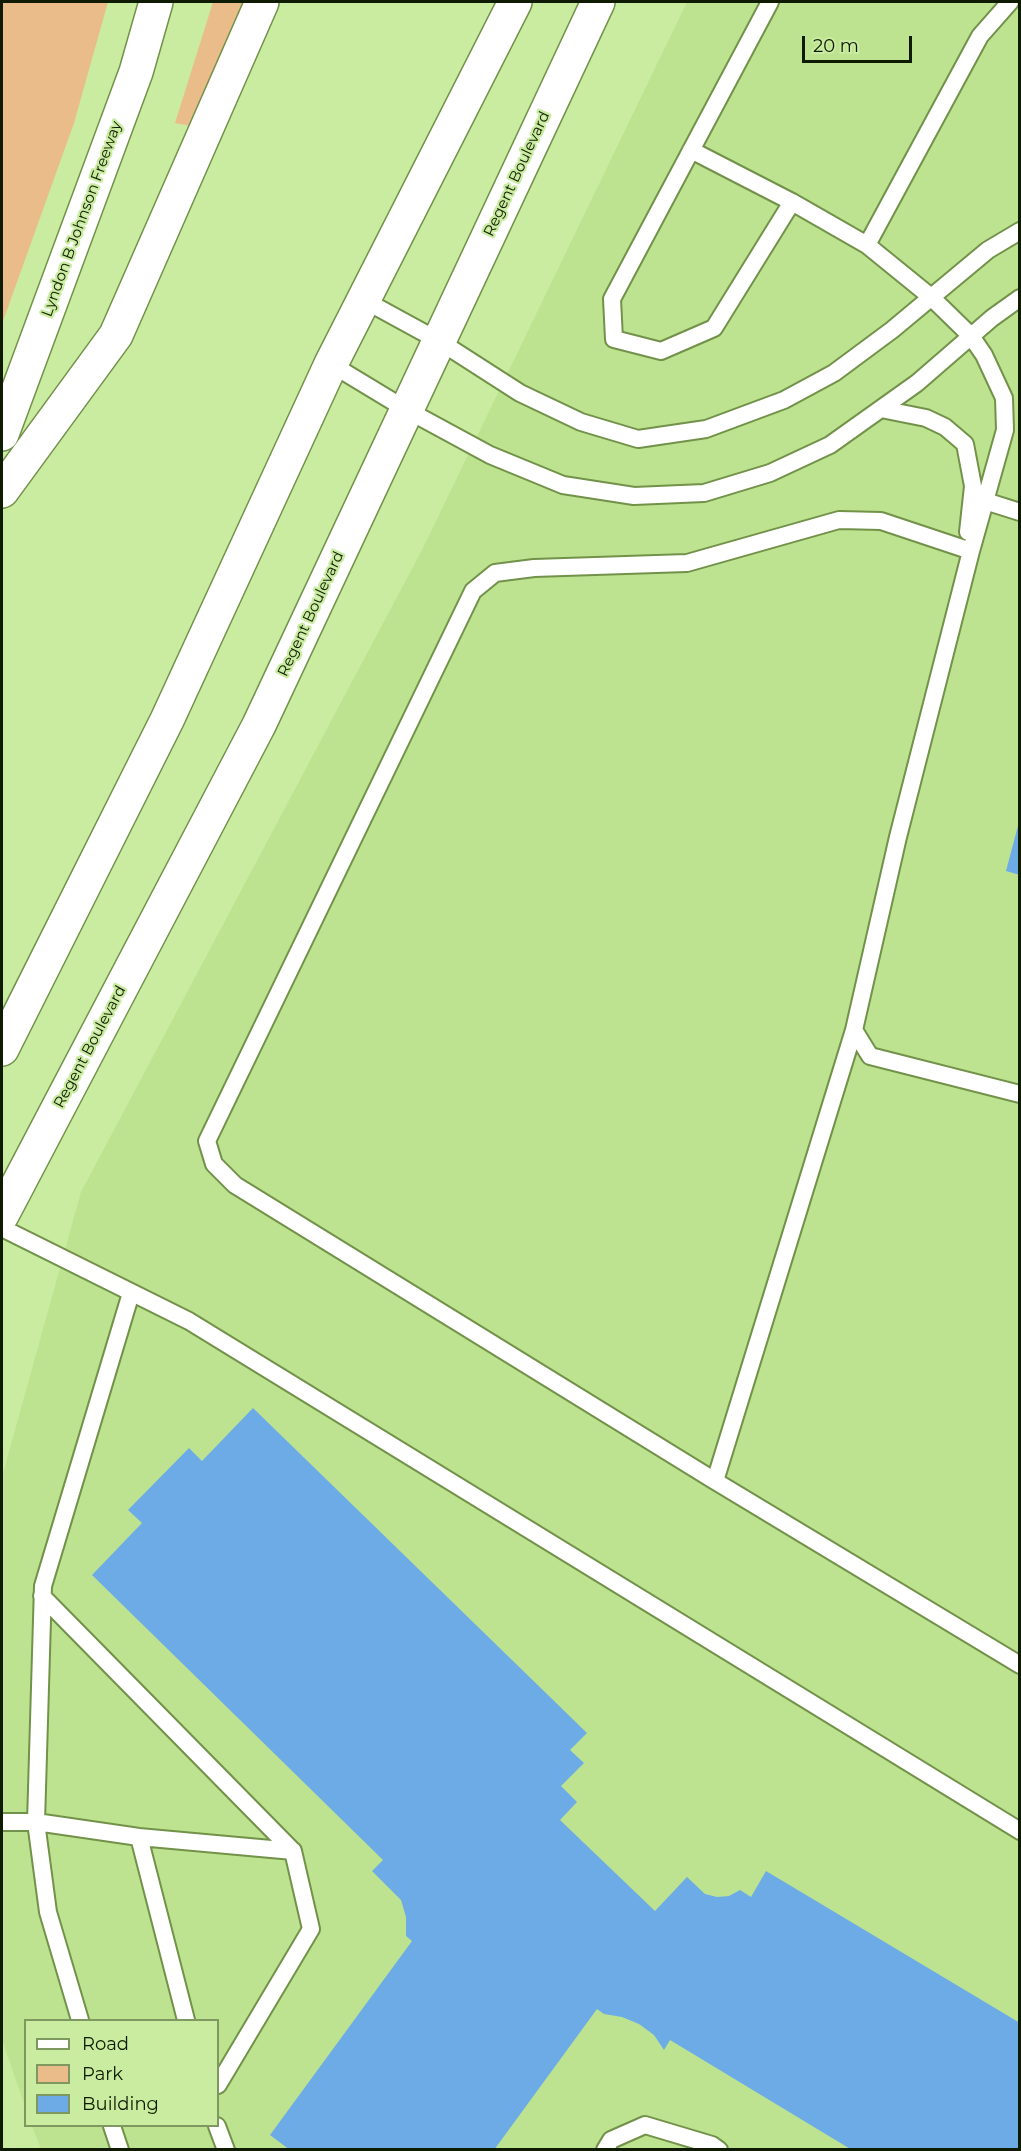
<!DOCTYPE html>
<html>
<head>
<meta charset="utf-8">
<style>
  body { margin:0 }
  #map { position:relative; width:1021px; height:2151px; overflow:hidden; background:#c9eca0; font-family:Montserrat,sans-serif }
  canvas { display:block }
  .frame { position:absolute; inset:0; border:3px solid #0f1b00; pointer-events:none }
  .legend { position:absolute; left:24px; top:2019px; width:195px; height:108px; box-sizing:border-box; background:#c9eca0; border:2px solid #7f9860; margin:0; padding:8px 10px; list-style:none; font-size:18px; color:#0f1b00 }
  .legend li { display:flex; align-items:center; gap:12px; height:30px }
  .legend b { width:30px; border:2px solid #7f9860 }
  .scale { position:absolute; left:802px; top:36px; width:110px; height:27px; box-sizing:border-box; border:3px solid #0f1b00; border-top:0; padding-left:8px; font-size:18px; line-height:21px; white-space:nowrap; color:#0f1b00; -webkit-text-stroke:4px #c9eca0; paint-order:stroke }
</style>
</head>
<body>
<div id="map">
<canvas width="1021" height="2151"></canvas>
<div class="frame"></div>
<ul class="legend">
<li><b style="height:8px;background:#fff"></b>Road</li>
<li><b style="height:16px;background:#eabc8a"></b>Park</li>
<li><b style="height:16px;background:#6dabe7"></b>Building</li>
</ul>
<div class="scale">20 m</div>
</div>
<script>
const ctx = document.querySelector('canvas').getContext('2d');
ctx.lineJoin = 'round';
function fillPath(path, color) { ctx.fillStyle = color; ctx.fill(path, 'evenodd'); }
function trace(path, color, width, dash) { ctx.strokeStyle = color; ctx.lineWidth = width; ctx.lineCap = dash ? 'butt' : 'round'; ctx.setLineDash(dash || []); ctx.stroke(path); }
function drawText(font, color, halo, rows, align = 'center') {
  ctx.font = font + ' Montserrat,sans-serif'; ctx.lineWidth = 4.5; ctx.setLineDash([]); ctx.textBaseline = 'middle'; ctx.strokeStyle = halo; ctx.fillStyle = color; for (const [text, x, y, turn = 0] of rows) {
    ctx.save(); ctx.translate(x, y); ctx.rotate((+turn || 0) * Math.PI / 180); ctx.textAlign = isNaN(turn) ? turn : align; if (halo) ctx.strokeText(text, 0, 0); ctx.fillText(text, 0, 0); ctx.restore();
  }
}
const built = new Path2D(`
  M687 2H1019V2149H41L32 2126H218V2020H26L25 2106 2 2040V1477L81 1192 423 548Z`);
const green = new Path2D(`
  M2 2H108L74 123 2 324Z
  M213 2H249L196 127 175 123Z`);
const building = new Path2D(`
  M1019 822H1020V875L1006 871Z
  M253 1408 587 1733 570 1750 584 1763 561 1786 577 1802 560 1820 655 1911 687 1877 705 1894 717 1897 729 1896 740 1890 751 1897 766 1871 1020 2023V2150H852L670 2040 664 2050 654 2035 639 2024 622 2017 604 2014 597 2009 494 2150H290L270 2135 412 1941 406 1936V1917L401 1900 372 1871 383 1860 92 1575 142 1523 128 1510 189 1448 202 1461Z`);
const lane = new Path2D(`
  M770 2 612 299 614 339 661 351 714 328 792 202 867 245 931 297 971 336 984 355 1004 398 1005 430 971 551 898 837 854 1030 870 1056 1020 1094
  M691 150 792 202
  M867 245 980 36 1010 2
  M364 300 439 341 520 393 581 422 638 439 706 429 784 400 834 373 892 330 988 250 1020 231
  M331 364 407 410 490 455 563 485 634 496 704 493 770 473 830 445 917 383 992 318 1020 298
  M881 409 926 418 945 427 965 444 973 486 968 532
  M985 501 1020 512
  M854 1030 715 1481 1020 1665
  M2 1228 189 1321 1020 1831
  M131 1293 43 1586 36 1822 139 1837 293 1851 311 1929 218 2085
  M715 1481 235 1185 214 1164 207 1141 473 591 495 573 534 568 687 563 839 520 881 521 971 551
  M42 1596 293 1851
  M2 1822H36L48 1912 80 2020
  M139 1837 186 2020
  M112 2126 120 2150
  M217 2126 226 2150
  M605 2150 611 2140 645 2125 712 2145 719 2150`);
const secondary = new Path2D(`
  M2 1049 167 720 331 364 515 2
  M2 1215 259 725 598 2`);
const highway = new Path2D(`
  M2 434 136 72 156 2
  M2 491 116 335 262 2`);
const streetNames = [
  ["Regent Boulevard",517,174,-65],
  ["Lyndon B Johnson Freeway",82,219,-70],
  ["Regent Boulevard",311,614,-65],
  ["Regent Boulevard",90,1047,-62]
];
fillPath(built, '#bde390');
fillPath(green, '#eabc8a');
fillPath(building, '#6dabe7');
trace(lane, '#729149', 20);
trace(secondary, '#729149', 36);
trace(highway, '#729149', 36);
trace(lane, '#fff', 16);
trace(secondary, '#fff', 33);
trace(highway, '#fff', 33);
drawText('15px', '#0f1b00', '#c9eca0', streetNames);
</script>
</body>
</html>
